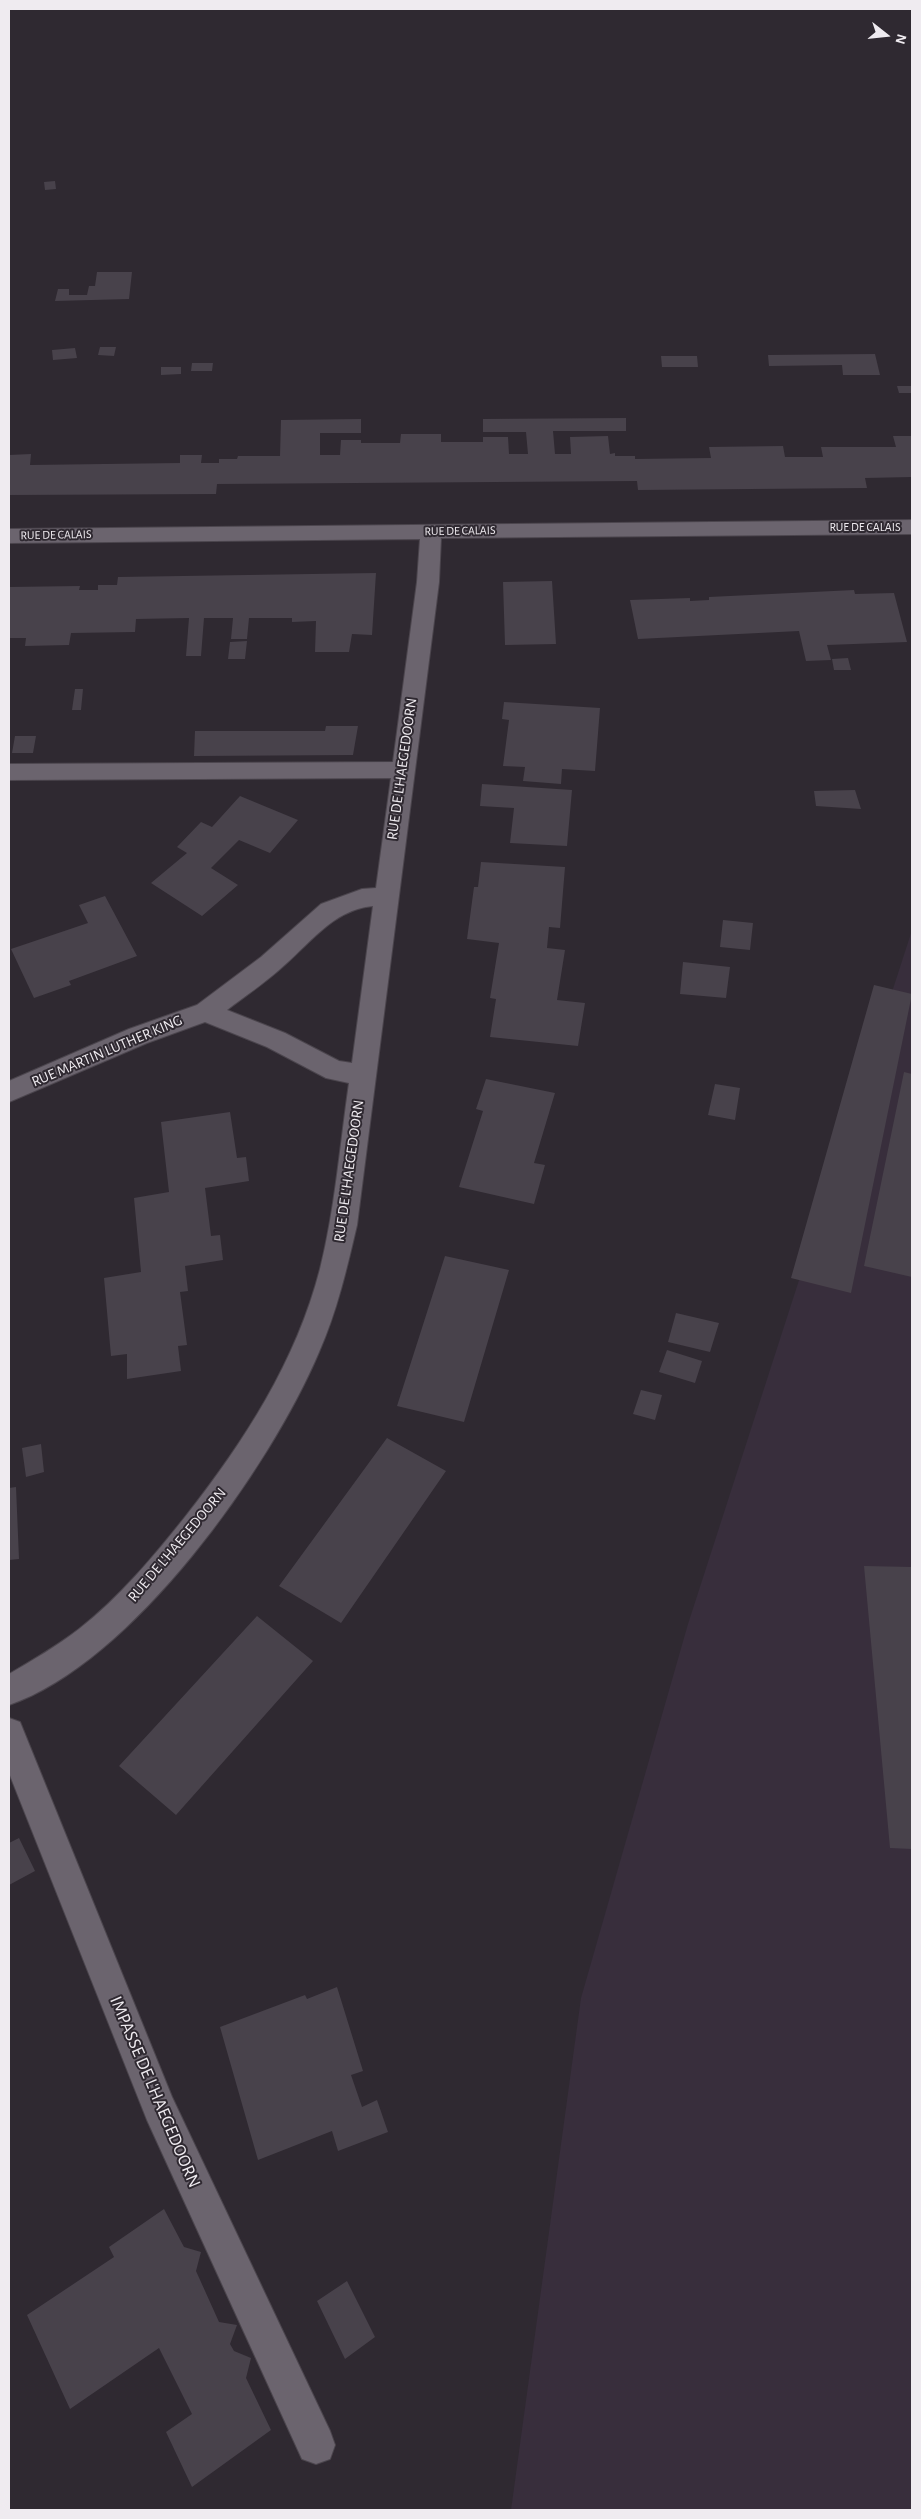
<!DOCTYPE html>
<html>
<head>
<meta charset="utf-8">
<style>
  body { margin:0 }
  #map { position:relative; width:921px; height:2519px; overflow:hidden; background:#2f2931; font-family:"Alegreya Sans",sans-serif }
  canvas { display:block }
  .frame { position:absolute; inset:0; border:10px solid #efebf0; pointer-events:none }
  .north { position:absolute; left:861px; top:10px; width:50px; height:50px; -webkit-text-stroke:4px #2f2931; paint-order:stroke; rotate:106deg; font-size:14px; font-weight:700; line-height:20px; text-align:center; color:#efebf0 }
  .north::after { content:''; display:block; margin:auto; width:18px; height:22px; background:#efebf0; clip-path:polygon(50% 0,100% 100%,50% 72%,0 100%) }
</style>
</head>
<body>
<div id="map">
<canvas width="921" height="2519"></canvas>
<div class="frame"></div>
<div class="north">N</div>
</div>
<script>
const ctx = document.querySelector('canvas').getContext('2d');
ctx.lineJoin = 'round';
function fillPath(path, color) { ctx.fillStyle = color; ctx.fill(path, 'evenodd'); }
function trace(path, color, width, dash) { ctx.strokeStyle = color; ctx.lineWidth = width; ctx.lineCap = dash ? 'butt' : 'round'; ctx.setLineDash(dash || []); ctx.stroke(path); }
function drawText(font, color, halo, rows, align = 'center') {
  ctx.font = font + ' "Alegreya Sans",sans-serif'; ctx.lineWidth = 4; ctx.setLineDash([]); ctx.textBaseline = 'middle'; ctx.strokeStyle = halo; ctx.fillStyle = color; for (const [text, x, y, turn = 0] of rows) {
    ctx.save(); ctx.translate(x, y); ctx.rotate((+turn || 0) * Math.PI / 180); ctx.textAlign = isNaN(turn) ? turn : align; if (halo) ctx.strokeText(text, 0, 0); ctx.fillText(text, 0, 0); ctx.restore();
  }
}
const built = new Path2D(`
  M912 930V2510H511L581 1998 688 1624Z`);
const building = new Path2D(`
  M55 181 56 189 45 190 44 182Z
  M97 272H132L129 299 55 301 58 289H69V295H87L89 286H95Z
  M100 347H116L114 356 98 355Z
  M75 348 77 358 53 360 52 350Z
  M875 354 880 375H843L842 365 769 366 768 355Z
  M661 356H697L698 367H662Z
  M192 363H213L212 371H191Z
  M161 367H181V374L161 375Z
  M897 386H912V393H899Z
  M626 418V431H553L555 454H571L570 437 608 436 610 454 615 453V456H635V459L711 458 709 447 783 446 785 457H823L821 447H896L893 436H912V477L865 478 867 488 638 490 637 481 217 484 216 494 9 495V455L31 454 30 465 180 463V455H202L201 463H219V459H237L238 456H280L281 420 361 419V433H320V455H340L341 440H361V443H400L401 434H441V442H483V437H508L509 454H528L526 432H483V419Z
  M376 573 372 635 352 634 349 652H315L316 621 292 622V618H249L247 639H231L233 618H204L201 656H186L189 618 136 619 135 632 71 633 69 645 25 646 26 638H9V587L80 586 79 590H98V585H117L118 577Z
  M552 581 556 644 505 645 503 582Z
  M854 590 855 594 894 593 907 642 827 645 831 660 806 661 799 631 638 639 630 600 690 598V601L709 600V597Z
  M247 641 245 659H228L230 642Z
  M848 658 851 670H834L832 659Z
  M75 689H83L81 710H72Z
  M504 702 600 708 595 771 562 769 561 784 523 781 525 767 503 766 509 720 502 719Z
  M326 726H358L353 755 194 756 195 731H325Z
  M15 736H36L33 753H12Z
  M482 784 572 790 567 846 510 843 514 808 480 806Z
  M855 790 861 809 816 806 814 791Z
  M240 796 298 820 270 853 239 840 211 868 238 885 202 916 151 883 187 853 177 847 201 822 212 827Z
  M481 862 565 867 560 928 549 927 547 948 565 950 557 1000 585 1003 578 1046 490 1037 496 999 490 998 499 943 467 939 474 887H478Z
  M105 896 137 956 69 981 71 985 34 998 11 949 88 923 79 905Z
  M723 920 753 923 750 950 720 947Z
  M683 962 730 967 726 998 680 994Z
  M874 985 912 994 851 1293 791 1278Z
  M904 1072 912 1074V1277L864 1266Z
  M486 1079 555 1093 534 1163 545 1165 534 1204 459 1187 483 1111 476 1109Z
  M715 1084 740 1088 735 1120 708 1115Z
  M230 1112 237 1158 246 1157 249 1181 205 1188 211 1236 220 1235 223 1260 185 1266 188 1291 180 1292 187 1345 178 1346 181 1371 127 1379V1354L111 1356 104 1278 141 1272 134 1198 169 1192 161 1122Z
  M445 1256 509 1270 464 1422 397 1406Z
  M676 1313 719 1323 710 1352 668 1342Z
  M667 1350 702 1361 695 1383 659 1372Z
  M641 1390 662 1395 655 1420 633 1414Z
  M387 1438 446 1471 341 1623 279 1586Z
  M41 1444 44 1472 26 1477 22 1448Z
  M16 1487 19 1559 9 1560V1488Z
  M864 1566 912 1567V1849L890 1848Z
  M257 1616 313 1661 176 1815 119 1766Z
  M19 1838 35 1871 9 1885V1843Z
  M337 1987 363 2071 351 2075 362 2107 377 2100 388 2132 338 2151 332 2131 258 2160 220 2027 305 1995 307 1999Z
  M164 2209 184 2247 201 2252 196 2271 219 2322 237 2325 230 2344 234 2351 251 2358 246 2378 271 2430 192 2487 166 2432 192 2414 159 2348 70 2409 27 2315 114 2257 109 2247Z
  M347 2281 375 2337 345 2359 317 2301Z`);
const minor = new Path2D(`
  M912 520V534L441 538 439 582 357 1225C347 1268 337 1311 319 1352 270 1468 132 1663 9 1705V1674C33 1660 57 1646 79 1629 120 1597 153 1557 185 1517 244 1442 296 1362 320 1269 335 1209 340 1145 349 1083L326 1078 267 1047 205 1022 147 1043 9 1102V1081L129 1029 197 1005 261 957 321 904 362 889 376 888 391 778 9 780V764L393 762 417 582 420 539 9 543V529ZM373 906 352 1063 339 1061 285 1033 227 1010C244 997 263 984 279 970 308 946 333 909 373 906Z
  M9 1718 20 1722 172 2097 330 2431 335 2445 330 2459 316 2464 302 2459 147 2120 9 1773Z`);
const farStreetnames = [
  ["RUE DE CALAIS",865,527],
  ["RUE DE CALAIS",460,531,-1],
  ["RUE DE CALAIS",56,535,-1]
];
const streetNames = [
  ["RUE DE L'HAEGEDOORN",402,769,-82],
  ["RUE MARTIN LUTHER KING",107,1051,-23],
  ["RUE DE L'HAEGEDOORN",349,1171,-82],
  ["RUE DE L'HAEGEDOORN",177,1545,-50]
];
const nearStreetnames = [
  ["IMPASSE DE L'HAEGEDOORN",155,2092,67]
];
fillPath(built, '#382e3c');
fillPath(building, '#48424b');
trace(minor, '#4b454d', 2);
fillPath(minor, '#6b646e');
drawText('12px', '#efebf0', '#2f2931', farStreetnames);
drawText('15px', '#efebf0', '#2f2931', streetNames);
drawText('18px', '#efebf0', '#2f2931', nearStreetnames);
</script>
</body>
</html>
